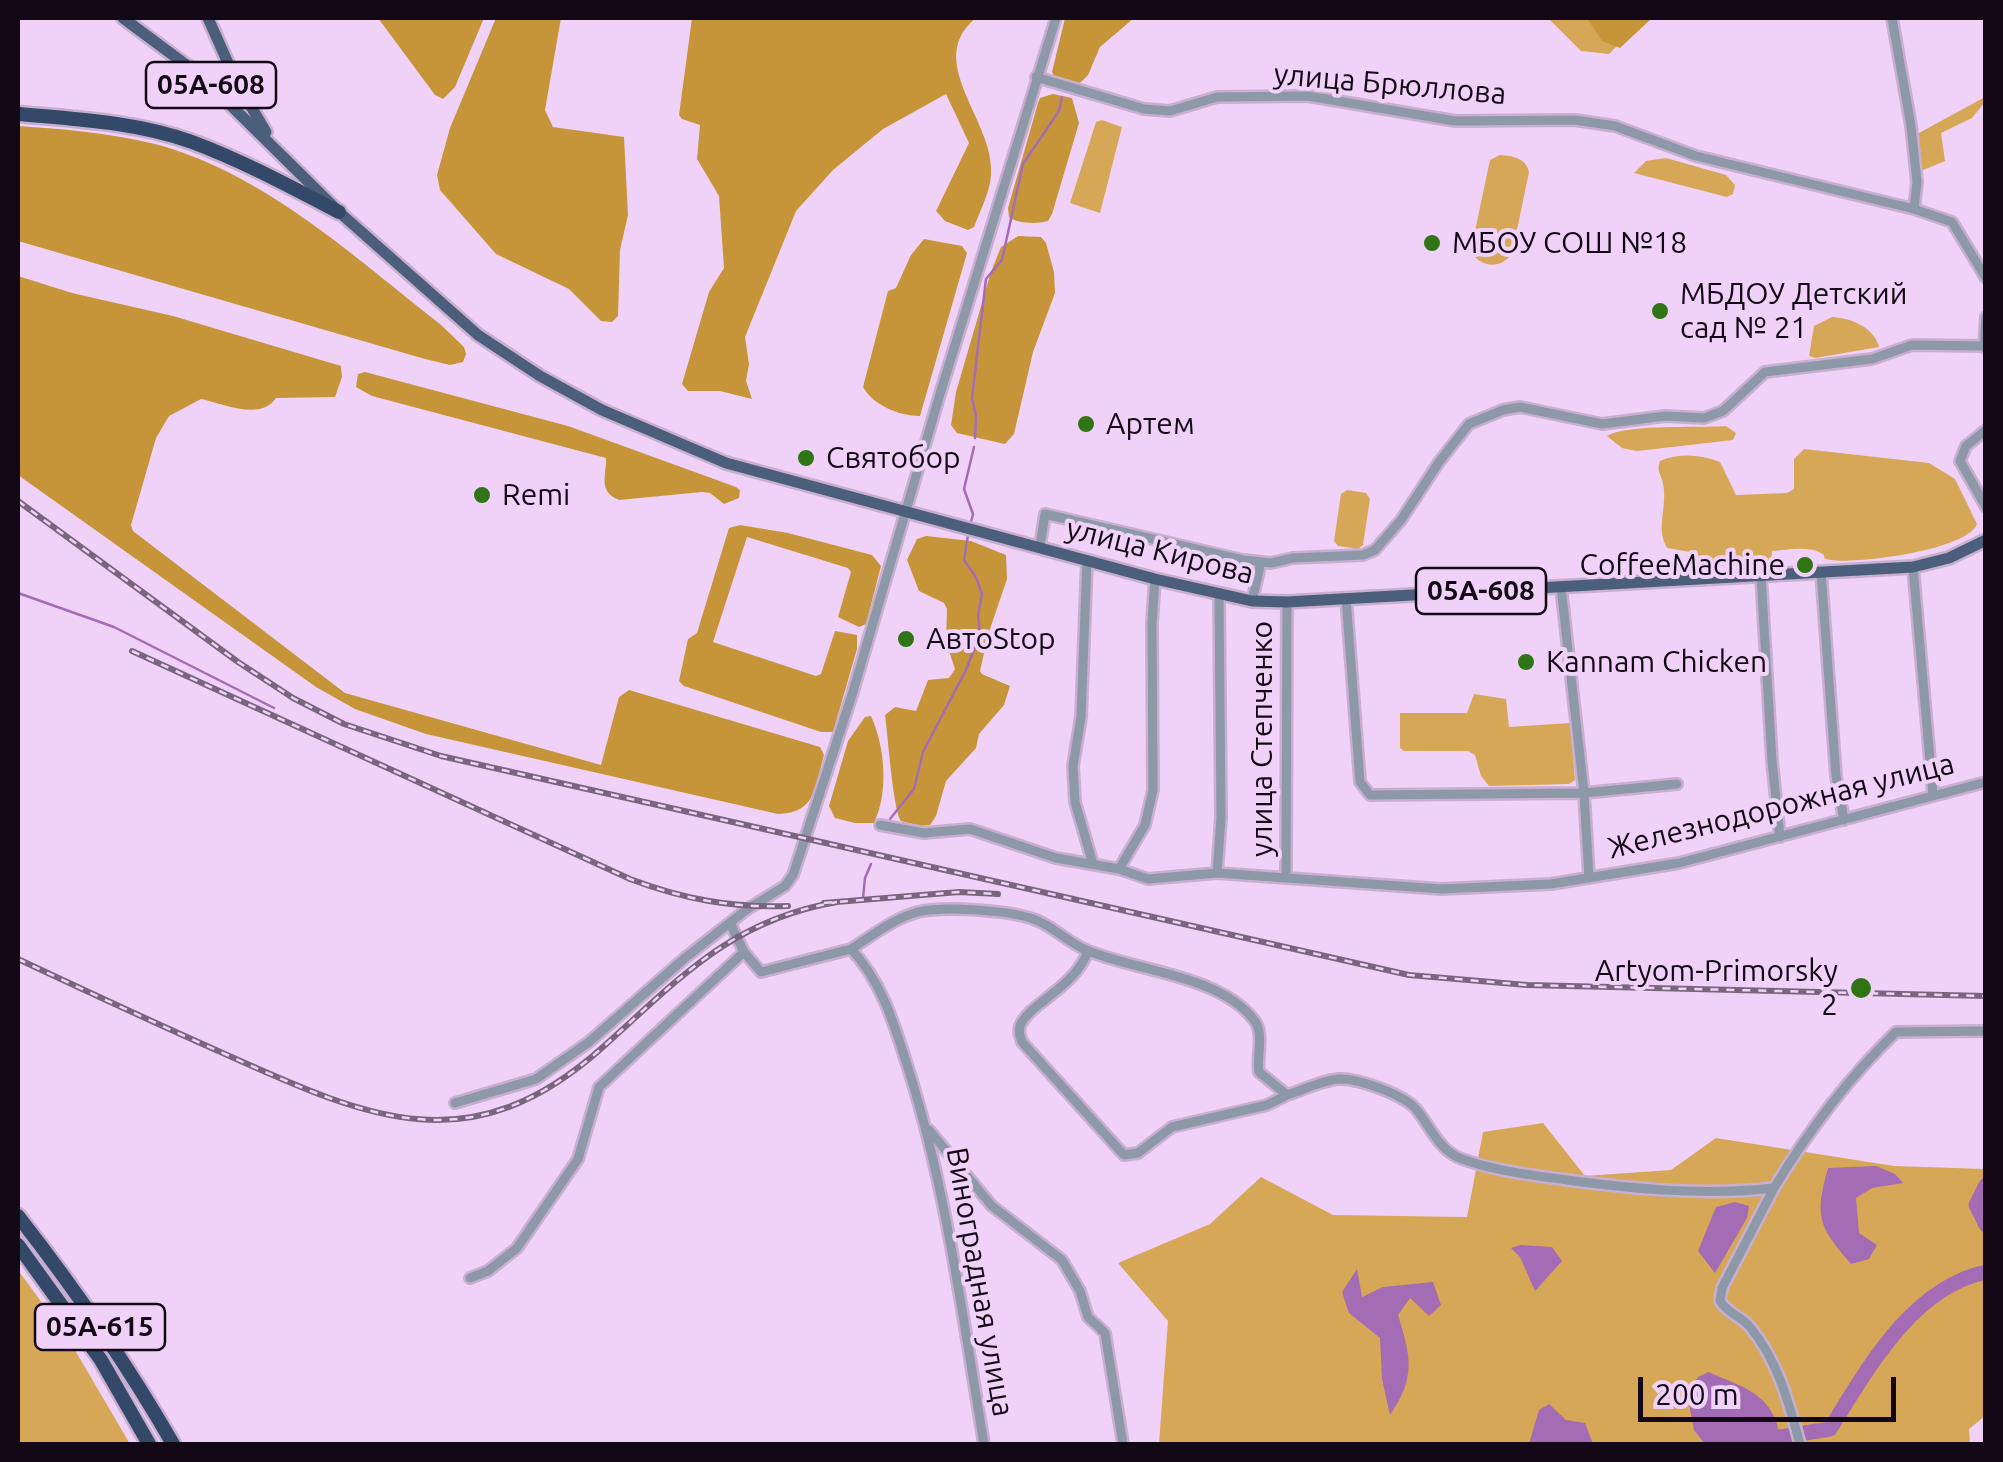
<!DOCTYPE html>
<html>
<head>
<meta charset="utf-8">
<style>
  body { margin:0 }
  #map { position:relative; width:2003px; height:1462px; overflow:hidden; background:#f0d2f8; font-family:Ubuntu,sans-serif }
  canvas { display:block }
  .frame { position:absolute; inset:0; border:20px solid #130916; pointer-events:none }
  .scale { position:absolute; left:1638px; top:1377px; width:258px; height:45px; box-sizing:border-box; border:5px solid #130916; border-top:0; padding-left:12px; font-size:30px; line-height:35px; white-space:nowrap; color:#130916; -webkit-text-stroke:8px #f0d2f8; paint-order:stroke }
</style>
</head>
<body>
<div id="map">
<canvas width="2003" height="1462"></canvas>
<div class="frame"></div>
<div class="scale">200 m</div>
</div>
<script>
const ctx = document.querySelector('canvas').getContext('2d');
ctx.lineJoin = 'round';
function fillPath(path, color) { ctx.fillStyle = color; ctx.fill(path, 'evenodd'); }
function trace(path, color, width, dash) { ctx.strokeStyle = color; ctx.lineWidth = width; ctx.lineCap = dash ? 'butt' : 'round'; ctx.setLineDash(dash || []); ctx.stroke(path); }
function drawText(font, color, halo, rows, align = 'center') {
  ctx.font = font + ' Ubuntu,sans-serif'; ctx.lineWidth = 8; ctx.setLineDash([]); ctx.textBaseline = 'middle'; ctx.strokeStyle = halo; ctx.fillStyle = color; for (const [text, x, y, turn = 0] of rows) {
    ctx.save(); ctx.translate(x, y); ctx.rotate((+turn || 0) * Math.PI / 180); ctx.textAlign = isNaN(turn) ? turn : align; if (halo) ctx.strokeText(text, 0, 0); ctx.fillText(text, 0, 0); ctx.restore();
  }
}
const green = new Path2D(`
  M1548 18H1644L1609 54 1581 51Z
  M1985 97V102L1972 118 1941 133 1945 161 1923 170 1920 167 1919 133Z
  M1102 120 1122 127 1100 213 1070 203 1096 122Z
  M1500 155C1513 156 1526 158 1529 172L1512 254C1501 268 1484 268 1473 255L1472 245 1490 160Z
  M1666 158 1726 175 1735 185 1733 194 1727 197 1634 173 1646 161Z
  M1832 317C1851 318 1874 327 1879 347L1815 358 1809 356 1814 326Z
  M1726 426 1736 433 1733 440 1637 451 1622 448 1607 436C1625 424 1699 428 1726 426Z
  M1804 449 1929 463 1955 479 1977 524C1967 550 1858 564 1831 560 1818 558 1830 557 1819 552 1808 546 1784 550 1772 551L1771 564 1702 566 1696 553 1667 548C1655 527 1668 506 1663 484 1661 473 1656 472 1660 461 1678 453 1701 454 1720 462L1736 495 1787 493 1794 489V459Z
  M1347 490 1366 493 1370 499 1363 545 1358 549 1338 546 1334 541 1341 494Z
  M1474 694 1506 699 1509 727 1570 723 1575 780 1569 784 1489 786 1481 776 1475 755 1468 751H1404L1400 748V713H1467Z
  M1543 1123 1585 1176 1671 1170 1716 1138 1894 1166 1985 1169V1416L1969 1429 1970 1444H1159L1168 1321 1118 1263 1210 1224 1261 1177 1333 1215 1467 1217 1483 1132Z
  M18 1270 69 1340 130 1444H18Z`);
const forest = new Path2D(`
  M378 18H484L455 87 443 99 435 95Z
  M496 18H561L545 110 553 127 624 137 628 215 620 250 618 316 612 322 601 321 569 289 496 254 440 190 437 175 450 128Z
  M692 18H976C922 61 996 122 991 175 990 192 980 211 974 227L968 230 945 221 936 211 969 143 946 94 883 129 833 170 796 211 745 337 749 364 746 381 752 399 720 391H688L682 384 709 292 724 268 719 196 697 159 700 125 682 119 679 115Z
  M1065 18H1134L1100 47 1088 75 1080 83 1054 76 1052 72Z
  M1587 18H1652L1620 48 1602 41Z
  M1053 94 1072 98 1079 123 1052 214 1048 221C1037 224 1018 224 1009 217L1008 208 1038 103 1040 98Z
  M18 126C63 129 110 133 155 144 264 173 353 256 440 324L464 347 466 354 463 362 450 365 425 359 18 241Z
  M1018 236 1041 237 1046 243 1054 272 1055 293 1033 352 1014 434 1005 444 957 433 951 425 956 392 991 272 1001 247Z
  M924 239 962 246 967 253 920 416C899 416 873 405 863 387L888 291 896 288 911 255Z
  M18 276 72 293 173 316 341 366 342 377 335 397 276 398C261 421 224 404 201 399L169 416 156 438 131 525 133 531 345 693 601 765 619 697 629 690 820 747 824 755C815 786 817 813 778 814L426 734 355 709 316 687 18 475Z
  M365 372 568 426 736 487 740 490 739 498 724 504 710 493 702 492 619 500C597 491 607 474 606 458L372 396 356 387 358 374Z
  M740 525 788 533 872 555 881 566 866 624 859 627 838 617 851 572 848 568 747 537 713 642 816 676 821 674 835 631 857 635V649L833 732H821L684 686 679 681 688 639 697 633 729 528Z
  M926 536 971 541 1006 555 1007 579 989 632 980 671 982 674 1010 686 1004 705 979 734 976 748 946 781 936 816 930 825 920 826 901 821C893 809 888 736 885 715L895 707 916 711 928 680 949 678 955 669 946 642 947 609 944 603 919 591 907 560 917 539Z
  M871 716C885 747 889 792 874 823H855L835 818 829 806 848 741 865 717Z`);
const water = new Path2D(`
  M1876 1166 1895 1174 1903 1183 1872 1188 1856 1198 1859 1233 1877 1245 1869 1259 1851 1264C1819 1227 1814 1217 1828 1168Z
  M1735 1202 1749 1206 1747 1218 1715 1273 1698 1251 1716 1207Z
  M1520 1245 1552 1247 1562 1261 1535 1291 1520 1257 1511 1248Z
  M1357 1269 1362 1297 1383 1287 1433 1282 1441 1305 1429 1316 1410 1298 1398 1315C1411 1357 1416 1377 1390 1415L1382 1379 1380 1338 1349 1313 1342 1292Z
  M1708 1372C1748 1389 1776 1395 1781 1444H1705L1694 1430 1687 1394 1698 1377Z
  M1549 1404 1566 1420 1585 1423 1593 1444H1529L1539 1410Z`);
const stream = new Path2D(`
  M975 438 976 416 972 398 986 279 1002 260 1023 164 1059 111 1062 97
  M971 522 973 514 964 489 974 447
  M18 593 114 627 274 708
  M890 819 914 789 923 752 966 670 980 634 978 615 982 594 976 577 964 560 968 535
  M863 898 865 878 871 864`);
const river = new Path2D(`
  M1986 1185 1976 1205 1986 1225
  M1763 1444 1780 1437 1830 1429C1867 1370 1911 1288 1986 1272`);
const minor = new Path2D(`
  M1892 18 1911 126 1917 182 1914 209
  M1036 77 1144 109 1170 111 1217 97 1308 96 1455 121 1575 120 1615 126 1696 156 1914 209 1952 222 1986 278
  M1984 347 1986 317
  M1986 430 1966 446 1960 461 1986 507
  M1040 546 1045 514 1243 560 1271 563 1293 558 1363 555 1375 550 1401 520 1439 462 1469 424 1503 410 1520 407 1602 424 1665 416 1704 418 1723 411 1765 372 1872 359 1912 345 1983 346
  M1087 560 1081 717 1073 766 1075 802 1093 864
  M1913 567 1933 795
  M1821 572 1836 776 1844 820
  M1761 576 1772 761 1780 837
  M1561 587 1584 793 1589 878
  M1346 598 1360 782 1370 795 1584 793 1677 784
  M1252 601 1261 562
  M880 825 924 833 970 829 1056 858 1119 869 1148 879 1217 873 1441 889 1551 884 1679 863 1986 782
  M1119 869 1145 825 1153 790 1152 623 1155 579
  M1217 873 1221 818 1219 594
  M1286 876 1287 602
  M731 925 744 952 761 972 851 949C883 983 895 1027 909 1071 947 1192 963 1320 984 1444
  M851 949C872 936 894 918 918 912 944 906 1007 910 1033 919 1052 925 1067 942 1086 950 1135 971 1220 975 1254 1020 1265 1034 1256 1056 1259 1072L1287 1095C1303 1090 1323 1080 1339 1079 1358 1078 1404 1095 1416 1109 1430 1126 1439 1151 1462 1159 1495 1171 1532 1175 1567 1180 1636 1189 1705 1196 1774 1188 1809 1130 1847 1079 1896 1032L1986 1031
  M1088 951C1074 989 1029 1003 1020 1026 1018 1033 1020 1035 1022 1042L1124 1155 1138 1153 1172 1127 1267 1105 1287 1095
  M455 1103 536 1079 589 1042 685 958 746 910 785 886 793 875 852 695 940 394 1056 18
  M929 1130 992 1206 1062 1260 1080 1291 1088 1317 1105 1333 1123 1444
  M1774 1188 1722 1288 1720 1301C1728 1314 1741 1316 1750 1327 1778 1361 1789 1403 1800 1444
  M470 1278 488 1271 517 1248 578 1159 599 1087 744 952`);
const major = new Path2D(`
  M123 18 201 76 339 212 478 335 540 376 602 410 726 463 1155 579 1252 601 1287 602 1913 567 1949 558 1986 540
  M208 18 236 81 266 132`);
const highway = new Path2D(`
  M18 114C75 119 137 122 192 142 243 161 291 187 339 212
  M18 1216C75 1289 127 1364 173 1444
  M18 1245 101 1360 149 1444`);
const rail = new Path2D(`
  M18 501 238 662 293 698 344 724 441 756 1409 975 1527 985 1986 996
  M132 651 630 879C683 899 731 908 788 906
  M824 903 959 892 998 894
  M18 959C86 991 155 1023 225 1054 368 1118 470 1166 603 1047 679 979 731 920 837 902`);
const markers = [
  [1432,243,10,"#2f7415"],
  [1660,311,10,"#2f7415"],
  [1086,424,10,"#2f7415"],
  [806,458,10,"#2f7415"],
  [482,495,10,"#2f7415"],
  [1805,565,10,"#2f7415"],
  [906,639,10,"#2f7415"],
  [1526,662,10,"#2f7415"],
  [1861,988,12,"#2f7415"]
];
const shields = [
  [211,85,130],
  [1481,591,130],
  [100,1327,130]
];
const shieldNames = [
  ["05А-608",211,85],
  ["05А-608",1481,591],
  ["05А-615",100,1327]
];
const streetNames = [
  ["улица Брюллова",1390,84,5],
  ["улица Кирова",1160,551,14],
  ["улица Степченко",1262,739,-90],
  ["Железнодорожная улица",1781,806,-14],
  ["Виноградная улица",980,1282,80]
];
const poiNames = [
  ["МБОУ СОШ №18",1452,243],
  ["МБДОУ Детский",1680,294],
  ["сад № 21",1680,328],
  ["Артем",1106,424],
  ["Святобор",826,458],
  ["Remi",502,495],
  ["CoffeeMachine",1785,565,"right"],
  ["АвтоStop",926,639],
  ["Kannam Chicken",1546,662],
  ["Artyom-Primorsky",1838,971,"right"],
  ["2",1838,1005,"right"]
];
fillPath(green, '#d6a757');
fillPath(forest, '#c79539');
fillPath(water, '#a46cb4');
trace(stream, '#a46cb4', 2.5);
trace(river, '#a46cb4', 15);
trace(minor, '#c8aecf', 14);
trace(major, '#c8aecf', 16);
trace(highway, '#c8aecf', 19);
trace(minor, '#8d98a9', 9);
trace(major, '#4b5e7b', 11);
trace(highway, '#34496a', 14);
trace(rail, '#79667e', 6);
trace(rail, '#f0d2f8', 2.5, [8]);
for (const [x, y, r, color] of markers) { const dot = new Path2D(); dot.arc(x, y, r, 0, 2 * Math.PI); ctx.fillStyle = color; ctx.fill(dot); trace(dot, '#f0d2f8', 4); }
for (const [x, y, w] of shields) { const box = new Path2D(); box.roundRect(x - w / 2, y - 23, w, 46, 8); ctx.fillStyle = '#f0d2f8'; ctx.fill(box); trace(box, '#130916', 2.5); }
drawText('bold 28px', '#130916', null, shieldNames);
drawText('30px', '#130916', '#f0d2f8', streetNames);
drawText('30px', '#130916', '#f0d2f8', poiNames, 'left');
</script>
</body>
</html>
